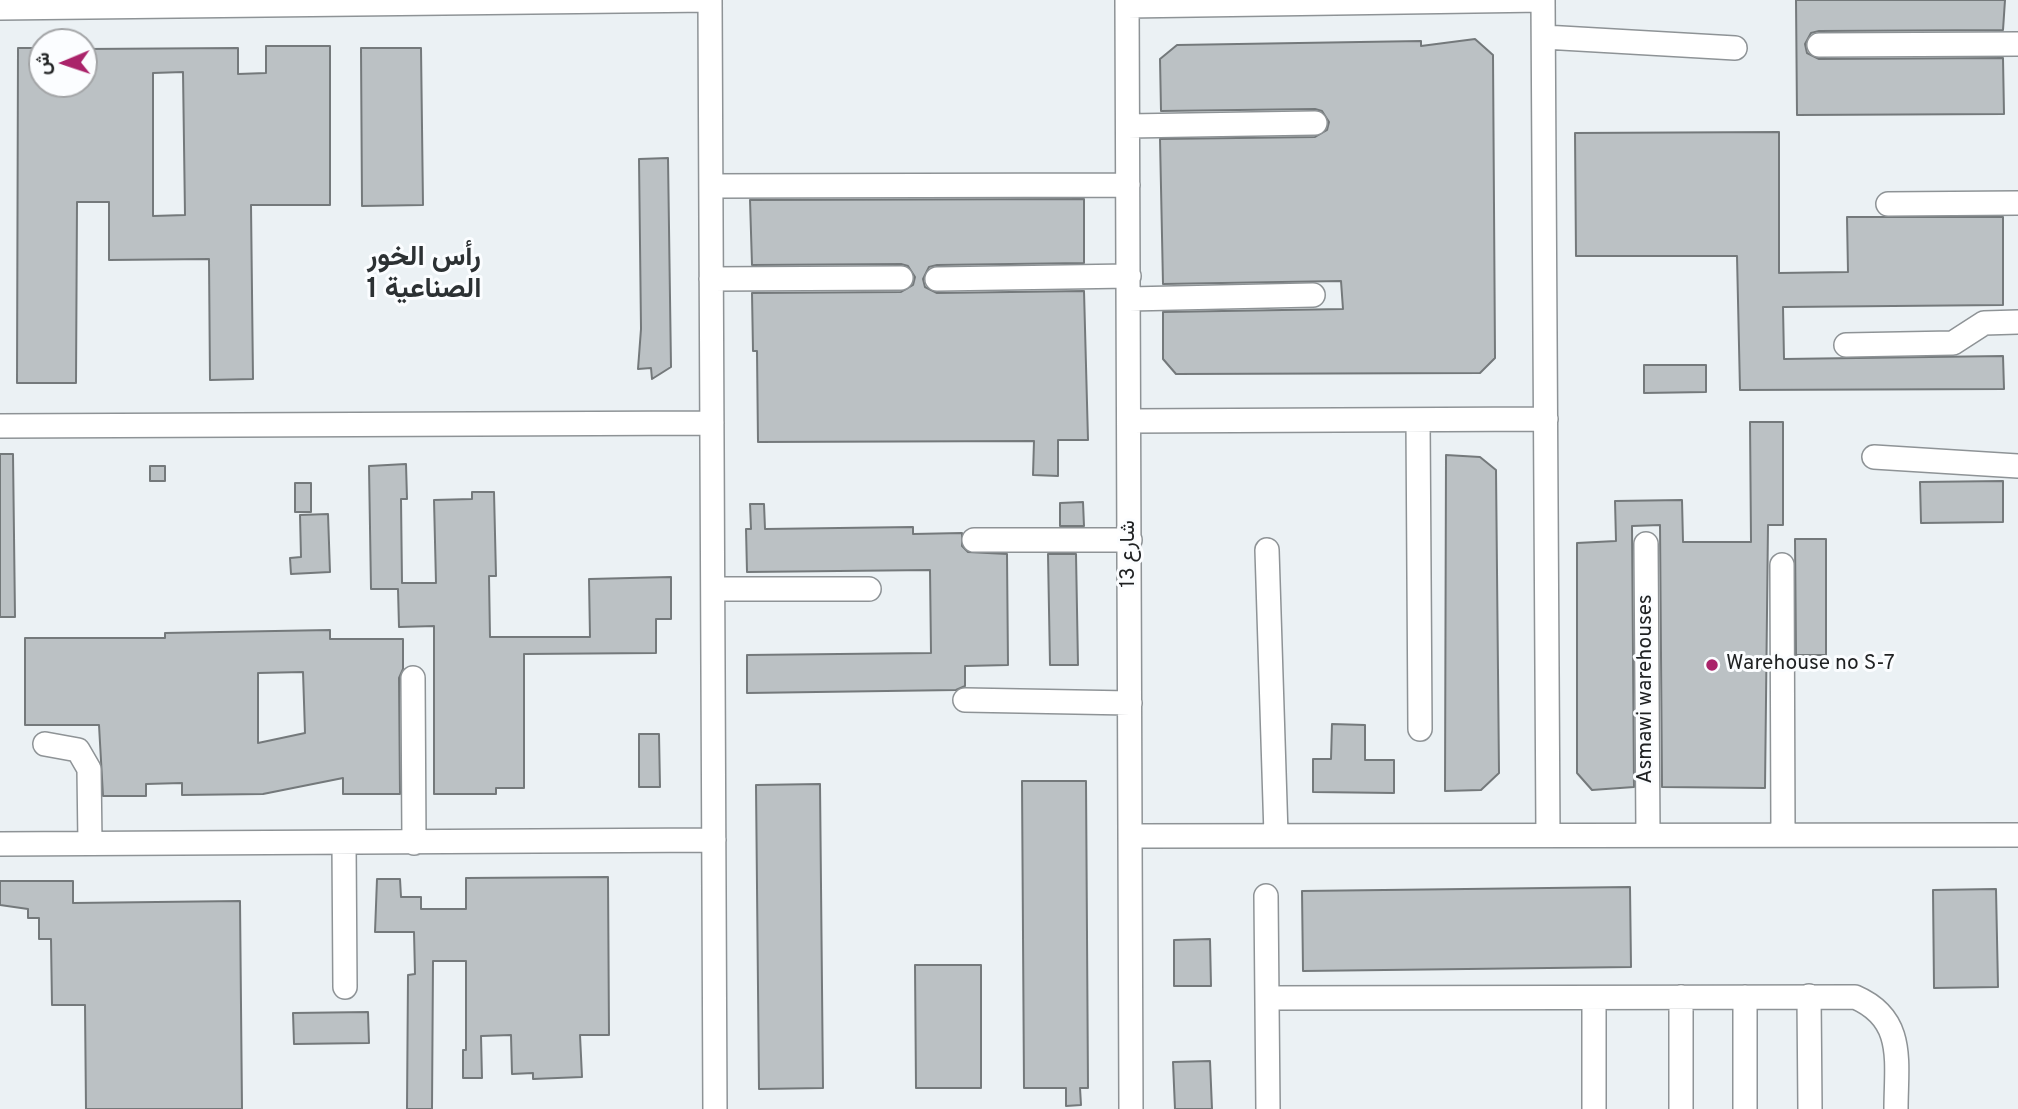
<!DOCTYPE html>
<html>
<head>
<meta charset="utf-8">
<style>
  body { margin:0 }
  #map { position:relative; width:2018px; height:1109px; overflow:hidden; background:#ebf1f4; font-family:Overpass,Vazirmatn,sans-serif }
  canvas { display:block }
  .north { position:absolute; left:28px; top:28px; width:70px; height:70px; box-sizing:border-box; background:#fbfdff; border:2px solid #a3a5a7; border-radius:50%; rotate:268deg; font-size:19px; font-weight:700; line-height:28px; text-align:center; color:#1f2122 }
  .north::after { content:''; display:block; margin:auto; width:24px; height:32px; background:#aa236a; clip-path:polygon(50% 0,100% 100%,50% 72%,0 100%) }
</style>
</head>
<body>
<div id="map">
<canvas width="2018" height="1109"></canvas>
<div class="north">ش</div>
</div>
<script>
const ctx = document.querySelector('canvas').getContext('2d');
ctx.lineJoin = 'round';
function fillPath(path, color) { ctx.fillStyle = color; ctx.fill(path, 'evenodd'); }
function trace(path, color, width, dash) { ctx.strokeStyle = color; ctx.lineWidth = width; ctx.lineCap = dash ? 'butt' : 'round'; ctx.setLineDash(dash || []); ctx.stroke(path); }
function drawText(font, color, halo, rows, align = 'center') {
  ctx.font = font + ' Overpass,Vazirmatn,sans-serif'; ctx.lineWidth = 6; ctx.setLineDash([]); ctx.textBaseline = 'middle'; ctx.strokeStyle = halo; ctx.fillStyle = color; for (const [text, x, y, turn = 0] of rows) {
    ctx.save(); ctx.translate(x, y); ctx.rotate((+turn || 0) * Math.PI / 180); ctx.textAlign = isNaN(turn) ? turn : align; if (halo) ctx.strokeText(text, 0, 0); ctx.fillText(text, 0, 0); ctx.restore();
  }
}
const building = new Path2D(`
  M1796 0H2005L2003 30 1819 31 1811 33 1805 44 1807 53 1819 59 2003 58 2004 114 1797 115Z
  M1475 39 1493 55 1495 358 1480 373 1176 374 1163 359V312L1343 309 1341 281 1163 284 1160 139 1315 137 1327 130 1329 122 1322 111 1315 109 1161 111 1160 59 1177 45 1421 41V46Z
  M266 46H330V205H251L253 379 210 380 209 259 109 260V202H77L76 383H17L18 48H42V84H84V49L238 48V74L266 73ZM183 72 185 215 153 216V73Z
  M361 48H421L423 205 362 206Z
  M1779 132V273L1848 272 1847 217H2003V305L1783 307 1784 359 2003 356 2004 389 1740 390 1737 256H1576L1575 133Z
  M668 158 671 367 652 379 651 368 638 369 641 329 639 159Z
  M1084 199V263L937 265 929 267 923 279 925 287 937 293 1084 291 1088 440H1058V476L1033 475 1034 441 758 442 757 351H753L752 293 901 292 913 285 915 277 908 266 901 264 752 265 750 200Z
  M1644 365H1706V392L1644 393Z
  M1750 422H1783V525H1768L1765 788 1662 787 1660 525 1632 526 1634 787 1592 790 1577 773V543L1616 541 1615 501 1682 500 1683 542H1751Z
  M0 454H13L15 617H0Z
  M1446 455 1480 457 1496 470 1499 773 1481 790 1445 791Z
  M406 464 407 499H401L402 583H436L434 500 472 499V492H494L496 576H489L490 637H590L589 579 671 577V619H656V653L524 654V788H496V794H434V626L399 627 398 589H371L369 466Z
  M150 466H165V481H150Z
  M2003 481V522L1921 523 1920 482Z
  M295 483H311V512H295Z
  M1083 502 1084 526H1060V503Z
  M750 504H764L765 529 913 527V534L962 533V546L968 552 1007 554 1008 665 965 666V686L956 690 747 693V655L931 653 930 570 747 572 746 529H751Z
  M328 514 330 572 291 574 290 558 301 557 300 515Z
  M1795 539H1826V655H1796Z
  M1048 554H1076L1078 665H1050Z
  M330 630V639H403V669L399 678 400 794H343V778L263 794 182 795V783L146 784V796H103L99 725H25V638H165V633ZM303 672 305 733 258 743V673Z
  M1332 724 1365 725V760H1394V793L1313 792V759H1331Z
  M639 734H659L660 787H639Z
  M1022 781H1086L1088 1088H1080L1081 1105 1066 1106V1088H1024Z
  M820 784 823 1088 759 1089 756 785Z
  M608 877 609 1035H580L582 1077 533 1079V1073L512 1074 511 1035 481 1036 482 1078H463V1050H466V961H433L432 1109H407L408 975 415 974 414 932H375L377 879H400L401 897H421V909H466V878Z
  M0 881H73V903L240 901 242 1109H86L85 1005H52L51 939H39V918H28V909L0 905Z
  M1630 887 1631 967 1303 971 1302 891Z
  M1996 889 1998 987 1934 988 1933 890Z
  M1210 939 1211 986H1174V940Z
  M915 965H981V1088H916Z
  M368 1012 369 1043 294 1044 293 1013Z
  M1210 1061 1212 1109H1175L1173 1062Z`);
const minor = new Path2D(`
  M1127 0 1131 1109
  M1543 0 1548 834
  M1127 6 1543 0
  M0 8 710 0 715 1109
  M1544 37 1735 48
  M1819 45 2018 44
  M1128 126 1315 123
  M711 186 1128 185
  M1888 204 2018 203
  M711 279 901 278
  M937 279 1129 276
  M1129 299 1313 295
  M1846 345 1953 343 1984 323 2018 322
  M1418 420 1420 729
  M1130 421 1546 419
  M0 426 712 423
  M1874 457 2018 466
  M974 540H1130
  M1646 544 1648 834
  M1267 550 1276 835
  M1782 565 1783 834
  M713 589H869
  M413 678 414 843
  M965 700 1130 703
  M45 744 78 750 89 769 90 843
  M1131 836 2018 835
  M344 843 345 987
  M0 844 714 840
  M1266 896 1268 1109
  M1809 996 1810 1109
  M1681 997V1109
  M1745 997V1109
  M1267 998 1855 997C1906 1019 1896 1062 1896 1109
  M1594 998V1109`);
const markers = [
  [1712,665,7,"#aa236a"]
];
const streetNames = [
  ["شارع 13",1130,554,-90],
  ["Asmawi warehouses",1647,689,-90]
];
const poiNames = [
  ["Warehouse no S-7",1726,665]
];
const districtNames = [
  ["رأس الخور",424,259],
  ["الصناعية 1",424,291]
];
fillPath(building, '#bbc1c4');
trace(building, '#74797b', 2);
trace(minor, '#8e9396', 26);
trace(minor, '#fff', 23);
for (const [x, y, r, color] of markers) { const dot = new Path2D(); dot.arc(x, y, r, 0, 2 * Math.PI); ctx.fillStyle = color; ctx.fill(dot); trace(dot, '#fbfdff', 2.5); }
drawText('21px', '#1f2122', '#fbfdff', streetNames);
drawText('21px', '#1f2122', '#fbfdff', poiNames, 'left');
drawText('bold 28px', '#2c3133', '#fbfdff', districtNames);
</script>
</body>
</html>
